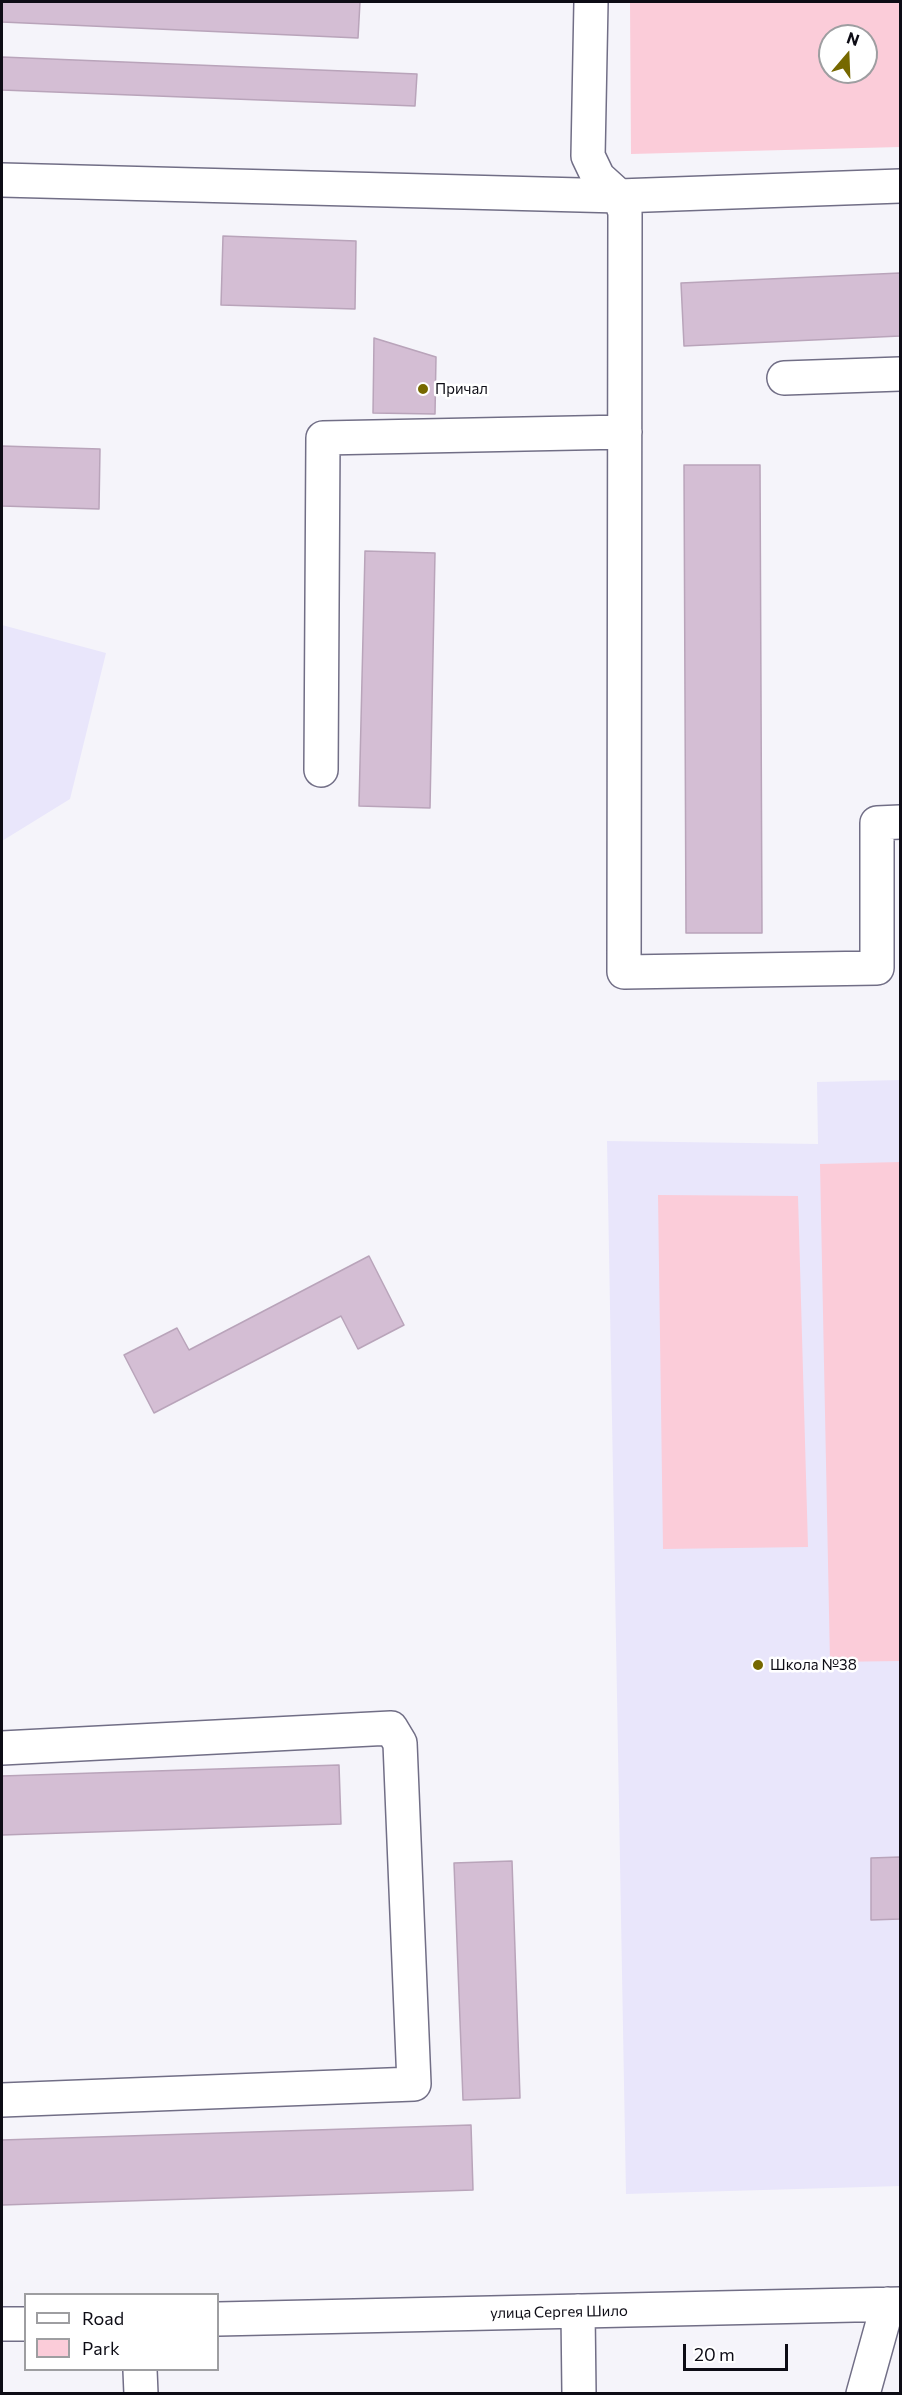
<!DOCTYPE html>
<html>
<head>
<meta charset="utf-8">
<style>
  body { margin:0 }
  #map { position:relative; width:902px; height:2395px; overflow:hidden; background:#f5f4fa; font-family:Commissioner,sans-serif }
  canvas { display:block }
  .frame { position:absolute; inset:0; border:3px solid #0d0c15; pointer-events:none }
  .legend { position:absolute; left:24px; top:2293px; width:195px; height:78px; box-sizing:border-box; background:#fff; border:2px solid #9e9ea1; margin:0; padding:8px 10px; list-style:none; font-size:18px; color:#0d0c15 }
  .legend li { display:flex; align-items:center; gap:12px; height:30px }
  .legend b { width:30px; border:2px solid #9e9ea1 }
  .north { position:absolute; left:818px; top:24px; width:60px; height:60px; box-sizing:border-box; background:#fff; border:2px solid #9e9ea1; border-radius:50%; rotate:19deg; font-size:16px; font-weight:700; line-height:24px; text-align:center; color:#0d0c15 }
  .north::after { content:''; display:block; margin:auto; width:21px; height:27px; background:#766800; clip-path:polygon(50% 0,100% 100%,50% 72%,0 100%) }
  .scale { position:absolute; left:683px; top:2344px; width:105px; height:27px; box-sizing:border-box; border:3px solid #0d0c15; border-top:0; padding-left:8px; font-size:18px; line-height:21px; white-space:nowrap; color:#0d0c15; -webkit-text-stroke:4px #fff; paint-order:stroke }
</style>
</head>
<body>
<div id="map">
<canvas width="902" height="2395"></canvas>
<div class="frame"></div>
<ul class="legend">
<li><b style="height:8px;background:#fff"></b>Road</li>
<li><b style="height:16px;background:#fbccd9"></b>Park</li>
</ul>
<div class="north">N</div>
<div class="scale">20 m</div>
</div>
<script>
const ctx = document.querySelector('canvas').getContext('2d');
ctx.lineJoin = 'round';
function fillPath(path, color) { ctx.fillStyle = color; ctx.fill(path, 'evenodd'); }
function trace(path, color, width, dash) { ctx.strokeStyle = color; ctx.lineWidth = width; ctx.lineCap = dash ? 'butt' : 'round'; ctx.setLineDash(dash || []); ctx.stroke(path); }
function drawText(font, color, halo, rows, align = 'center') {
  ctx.font = font + ' Commissioner,sans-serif'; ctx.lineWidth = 5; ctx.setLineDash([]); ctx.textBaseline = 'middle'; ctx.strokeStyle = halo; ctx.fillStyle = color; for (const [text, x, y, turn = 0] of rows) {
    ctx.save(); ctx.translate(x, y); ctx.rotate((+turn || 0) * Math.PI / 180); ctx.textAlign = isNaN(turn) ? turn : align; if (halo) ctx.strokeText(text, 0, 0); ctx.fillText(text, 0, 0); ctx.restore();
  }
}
const built = new Path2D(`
  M2 625 106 653 70 799 2 841Z
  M900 1080V2186L626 2194 607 1141 818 1144 817 1082Z`);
const green = new Path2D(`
  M630 2H900V147L631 154ZM830 36H866V72H830Z
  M900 1162V1661L830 1662 820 1164Z
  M658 1195 798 1196 808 1547 663 1549Z`);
const building = new Path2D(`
  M2 2H360L358 38 2 22Z
  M2 57 417 74 415 106 2 90Z
  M223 236 356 241 355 309 221 305Z
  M900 273V336L684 346 681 283Z
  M374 338 436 357 435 414 373 413Z
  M2 446 100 449 99 509 2 506Z
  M684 465H760L762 933H686Z
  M365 551 435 553 430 808 359 806Z
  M369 1256 404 1325 358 1349 341 1316 154 1413 124 1355 177 1328 189 1350Z
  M339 1765 341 1824 2 1835V1776Z
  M900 1857V1919L871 1920V1858Z
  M512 1861 520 2098 463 2100 454 1863Z
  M471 2125 473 2190 2 2205V2140Z`);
const minor = new Path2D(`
  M591 2 588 156 598 177 619 196 625 212 624 972 877 968V823L900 822
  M2 180 619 196 900 186
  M784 378 900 374
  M321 770 323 438 625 432
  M2 1748 391 1728 400 1743 414 2084 2 2100
  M578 2311 579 2394
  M218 2319 900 2304
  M2 2324H26
  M140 2370 141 2394
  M863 2394 888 2304`);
const markers = [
  [423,389,6,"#766800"],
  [758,1665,6,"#766800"]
];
const poiNames = [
  ["Причал",435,389],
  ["Школа №38",770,1665]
];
const streetNames = [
  ["улица Сергея Шило",559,2312,-1]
];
fillPath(built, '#e9e6fb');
fillPath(green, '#fbccd9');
fillPath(building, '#d4bed4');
trace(building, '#b9a4ba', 1.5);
trace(minor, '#716e86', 36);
trace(minor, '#fff', 33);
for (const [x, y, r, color] of markers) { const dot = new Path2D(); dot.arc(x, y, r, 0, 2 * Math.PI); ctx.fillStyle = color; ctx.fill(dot); trace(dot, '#fff', 2); }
drawText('15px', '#0d0c15', '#fff', poiNames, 'left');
drawText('15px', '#0d0c15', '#fff', streetNames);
</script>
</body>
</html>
